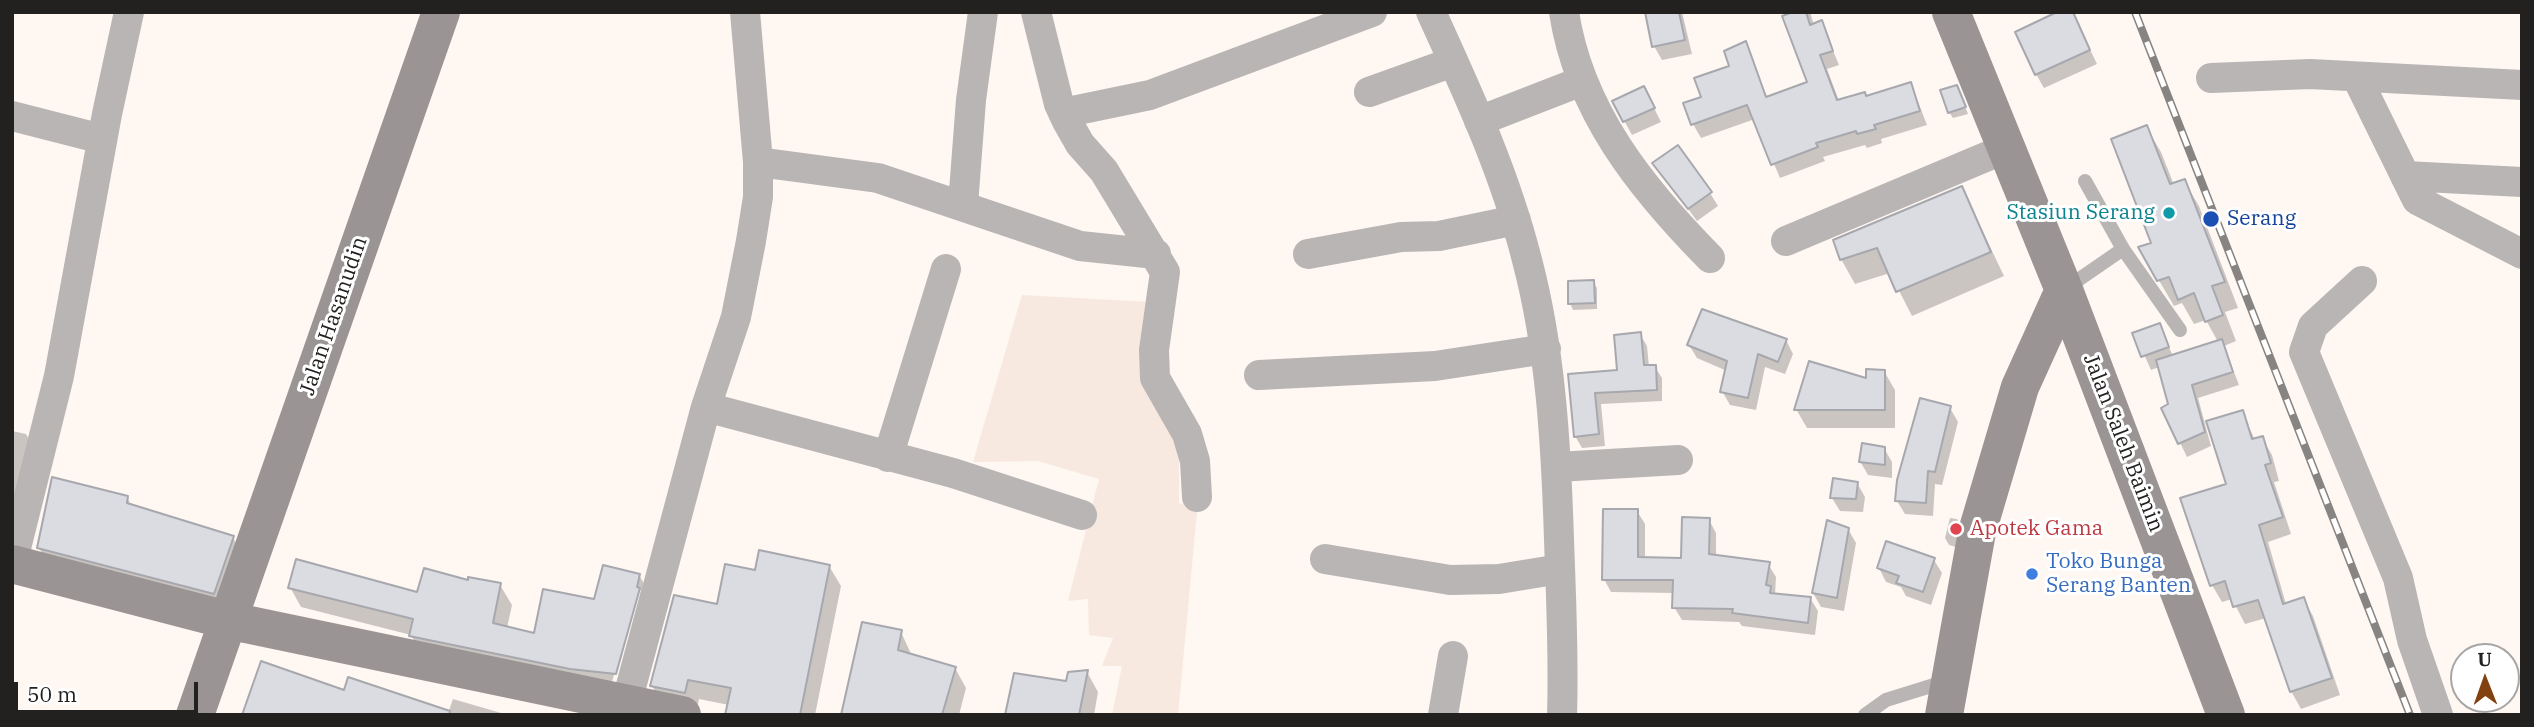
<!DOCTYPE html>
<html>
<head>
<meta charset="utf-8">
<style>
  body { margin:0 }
  #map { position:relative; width:2534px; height:727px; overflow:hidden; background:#fef7f2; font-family:"IBM Plex Serif",serif }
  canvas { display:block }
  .frame { position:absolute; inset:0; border:14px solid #23211f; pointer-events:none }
  .north { position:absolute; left:2450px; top:643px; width:70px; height:70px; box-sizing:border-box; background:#fff; border:2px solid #a7a6a5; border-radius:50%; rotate:359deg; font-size:19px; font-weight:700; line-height:28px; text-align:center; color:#23211f }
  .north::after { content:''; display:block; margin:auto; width:24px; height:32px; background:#83410f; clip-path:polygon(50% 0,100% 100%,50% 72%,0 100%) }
  .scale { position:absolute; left:14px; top:682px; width:184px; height:32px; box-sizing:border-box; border:4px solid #23211f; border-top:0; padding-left:9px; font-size:21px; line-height:24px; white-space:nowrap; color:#23211f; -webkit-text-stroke:5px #fff; paint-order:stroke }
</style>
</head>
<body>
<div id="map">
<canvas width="2534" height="727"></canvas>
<div class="frame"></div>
<div class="north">U</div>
<div class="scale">50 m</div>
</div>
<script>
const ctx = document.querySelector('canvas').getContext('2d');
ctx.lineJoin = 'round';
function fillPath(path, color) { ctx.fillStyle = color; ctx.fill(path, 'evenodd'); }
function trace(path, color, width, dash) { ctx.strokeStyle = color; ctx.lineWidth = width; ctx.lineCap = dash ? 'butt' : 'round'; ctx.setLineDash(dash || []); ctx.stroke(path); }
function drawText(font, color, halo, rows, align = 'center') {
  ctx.font = font + ' "IBM Plex Serif",serif'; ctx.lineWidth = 6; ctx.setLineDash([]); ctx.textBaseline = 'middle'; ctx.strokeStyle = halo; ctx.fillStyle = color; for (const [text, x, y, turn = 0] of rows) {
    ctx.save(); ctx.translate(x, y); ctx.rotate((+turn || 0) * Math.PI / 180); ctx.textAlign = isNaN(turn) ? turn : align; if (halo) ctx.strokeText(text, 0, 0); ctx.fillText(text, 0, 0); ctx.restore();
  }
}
const built = new Path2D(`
  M1022 295 1149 302 1179 446V504L1198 501 1178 715H1112L1122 666H1102L1113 638 1089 635 1088 599 1068 601 1099 479 1038 461 973 462Z`);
const shadow = new Path2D(`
  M1647 12H1682L1692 54 1662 60 1654 46Z
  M1783 12H1810L1814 25 1821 22 1839 65 1827 69 1839 101 1867 98 1911 84 1927 125 1881 139 1882 143 1867 148 1865 145 1823 157 1825 161 1780 178 1755 119 1701 138 1693 124 1703 98 1731 67 1745 43 1768 99 1809 83Z
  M2072 12 2097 64 2044 88 2036 74Z
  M1960 93 1968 114 1953 118 1949 112Z
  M1614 102H1651L1661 122 1632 135Z
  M2146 127 2161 152 2174 185 2184 181 2199 206 2238 308 2225 312 2236 341 2224 346 2239 385 2198 398 2211 446 2187 457 2163 408 2170 405 2159 367 2151 370 2135 334 2159 325 2173 356 2218 342 2206 320 2194 324 2182 303 2174 306 2140 248 2153 244Z
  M1655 164 1710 193 1718 206 1697 221Z
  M1962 188 2004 276 1912 316 1890 273 1855 284 1841 259Z
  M1593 281 1597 288V309L1573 310 1570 303Z
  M1640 334 1647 346 1649 367H1655L1662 378V401L1601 404 1605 446 1582 448 1575 436 1570 376 1619 372Z
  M1786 340 1793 354 1785 374 1765 367 1756 410 1730 405 1722 391 1727 371 1697 358 1689 345Z
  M1884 371 1895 390V428H1807L1796 409Z
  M1950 408 1958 422 1942 485 1935 484 1933 516 1905 514 1897 501Z
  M2242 412 2255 440 2262 438 2272 455 2279 481 2274 482 2291 534 2268 542 2286 604 2303 599 2313 616 2340 695 2301 709 2291 691 2266 618 2245 624 2232 599 2222 602 2212 585Z
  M12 431 26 434 37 454 12 506Z
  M1884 448 1892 462V478L1868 475 1860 461Z
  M1857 483 1865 497 1863 512 1840 511 1832 498Z
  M127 497 132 507 233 538 245 558 225 613 51 568 39 548Z
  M1637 511 1645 524V559L1683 560 1709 520 1716 533V556L1768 564 1776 577 1775 595 1810 598 1818 611 1815 635 1742 626 1739 622 1682 620 1674 607V593L1611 592 1604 579Z
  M1950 518 1957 519 1961 526 1956 547 1949 545 1945 538Z
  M1848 529 1856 543 1844 611 1821 607 1813 593Z
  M1934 560 1942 573 1931 605 1906 596 1901 587 1886 582 1879 568Z
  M829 566 841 586 815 715H728L729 705 699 699 696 713 664 706 652 686 718 606 756 572Z
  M639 575 651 595 627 694 422 656 411 635 301 607 290 587 419 594 469 582 500 585 512 605 507 628 536 635ZM637 590H641L616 683 612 682Z
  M901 632 912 656 955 668 966 688 959 715H843Z
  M1087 672 1098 692 1094 715H1007Z
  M345 693 448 713 453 699 508 715H243Z`);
const building = new Path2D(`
  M1645 12H1679L1685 40 1652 47Z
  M1793 12H1806L1810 25 1822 20 1833 51 1820 55 1837 100 1865 92 1866 96 1911 82 1920 111 1874 125 1876 129 1857 134 1856 131 1816 143 1818 147 1771 165 1747 105 1691 125 1683 103 1701 97 1694 78 1729 66 1724 51 1746 41 1766 97 1807 82 1782 16Z
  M2057 12H2073L2090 50 2035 75 2015 32Z
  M1957 85 1966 107 1948 113 1940 90Z
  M1644 86 1655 108 1623 122 1612 101Z
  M2147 125 2170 184 2185 179 2225 282 2212 286 2223 315 2205 322 2194 293 2178 300 2169 277 2157 281 2138 247 2151 243 2111 139Z
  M1678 145 1712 192 1688 209 1652 163Z
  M1962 186 1991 252 1896 292 1877 248 1840 260 1833 240Z
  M1594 280 1595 303 1568 304V281Z
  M1702 309 1787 339 1778 362 1758 354 1748 398 1720 392 1727 361 1687 345Z
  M2160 323 2169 347 2141 357 2132 333Z
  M1641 332 1644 365H1656L1657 390 1595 393 1599 434 1574 437 1568 374 1617 370 1614 335Z
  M2222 339 2233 372 2192 385 2205 432 2178 444 2161 408 2168 404 2156 360Z
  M1809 361 1866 378V369L1885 370V410H1794Z
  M1920 398 1951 406 1935 472 1928 471 1926 503 1895 501 1897 480Z
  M2243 410 2252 439 2263 436 2271 463 2265 465 2283 517 2259 525 2283 604 2304 597 2332 678 2290 692 2258 600 2233 607 2225 581 2210 586 2180 498 2226 484 2206 421Z
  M1862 443 1885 447V465L1859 462Z
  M52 477 128 496 127 503 234 536 214 594 37 548Z
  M1833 478 1858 482 1856 499 1830 498Z
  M1603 509H1638V557L1681 558 1682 517 1710 518 1709 554 1770 562 1766 585 1771 586 1770 593 1811 597 1808 623 1732 613 1733 609 1672 608 1673 580H1602Z
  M1827 520 1849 528 1837 598 1812 593Z
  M1886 541 1935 558 1923 592 1896 583 1899 576 1877 568Z
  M759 550 830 565 800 715H725L731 688 688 680 685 693 650 686 674 595 717 604 725 564 755 570Z
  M296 559 417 592 424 568 468 580V577L501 583 493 623 534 633 543 589 594 599 603 565 640 574 637 587 640 588 616 674 570 669 409 636 413 619 288 588Z
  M862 622 902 630 898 650 956 667 942 715H841Z
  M261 661 344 690 348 677 450 711 449 715H242Z
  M1088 670 1079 715H1005L1014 673 1066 681 1068 672Z`);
const lane = new Path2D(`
  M2123 249 2180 330
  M2065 289 2123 249 2085 181
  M1865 715 1886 700 1947 681`);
const street = new Path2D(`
  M1036 12 1059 104 1067 121 1080 144 1104 171 1165 272 1154 350 1155 378 1187 434 1195 461 1197 497
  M1431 12C1468 93 1505 173 1527 260 1551 351 1556 445 1559 539 1561 598 1564 656 1562 715
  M1564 12C1579 111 1641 188 1710 258
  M2211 78 2310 74 2522 85
  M2357 78 2417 200 2522 254
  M1369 92 1453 62
  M1063 113 1150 95 1372 12
  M12 116 102 139
  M1479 121 1582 81
  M758 162 878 178 1080 246 1156 254
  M2405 176 2522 182
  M963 205 971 100 983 12
  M1786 241 2007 148
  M1308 254 1401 237 1439 236 1516 220
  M2362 281 2313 326 2304 352 2398 578 2412 640 2438 715
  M1259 375 1435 366 1546 349
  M706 407 953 473 1082 515
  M888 457 946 269
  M1557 467 1678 460
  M1325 559 1450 580 1499 579 1560 569
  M12 564 59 376 107 114 129 12
  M627 702 706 407 736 317 751 241 758 197V162L745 12
  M1443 715 1453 656`);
const secondary = new Path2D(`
  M1951 12 2064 290 2226 715
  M12 564 231 621 682 715
  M195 715 441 12
  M1944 715 1977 532 2020 387 2064 290`);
const rail = new Path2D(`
  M2135 12 2410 715`);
const markers = [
  [2169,213,7,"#0f9aa8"],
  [2211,219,9,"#1a4fb4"],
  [1956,529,7,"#e0444e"],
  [2032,574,7,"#3f7fe0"]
];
const cultureNames = [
  ["Stasiun Serang",2155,213]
];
const transitNames = [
  ["Serang",2227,219]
];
const streetNames = [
  ["Jalan Hasanudin",334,316,-71],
  ["Jalan Saleh Baimin",2123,443,69]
];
const healthNames = [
  ["Apotek Gama",1970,529]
];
const shopNames = [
  ["Toko Bunga",2046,562],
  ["Serang Banten",2046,586]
];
fillPath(built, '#f7e9df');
fillPath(shadow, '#0003');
fillPath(building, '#dbdbe2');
trace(building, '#a7a7ae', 2);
trace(lane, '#b9b5b5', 14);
trace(street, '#b9b5b5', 30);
trace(secondary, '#9a9494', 38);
trace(rail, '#888481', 8);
trace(rail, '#fff', 5, [16]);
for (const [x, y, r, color] of markers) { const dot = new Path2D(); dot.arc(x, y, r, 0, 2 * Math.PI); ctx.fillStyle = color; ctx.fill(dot); trace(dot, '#fff', 2.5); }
drawText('21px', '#0d838f', '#fff', cultureNames, 'right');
drawText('21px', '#164399', '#fff', transitNames, 'left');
drawText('21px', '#23211f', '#fff', streetNames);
drawText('21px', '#be3a42', '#fff', healthNames, 'left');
drawText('21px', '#366cbe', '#fff', shopNames, 'left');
</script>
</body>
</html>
